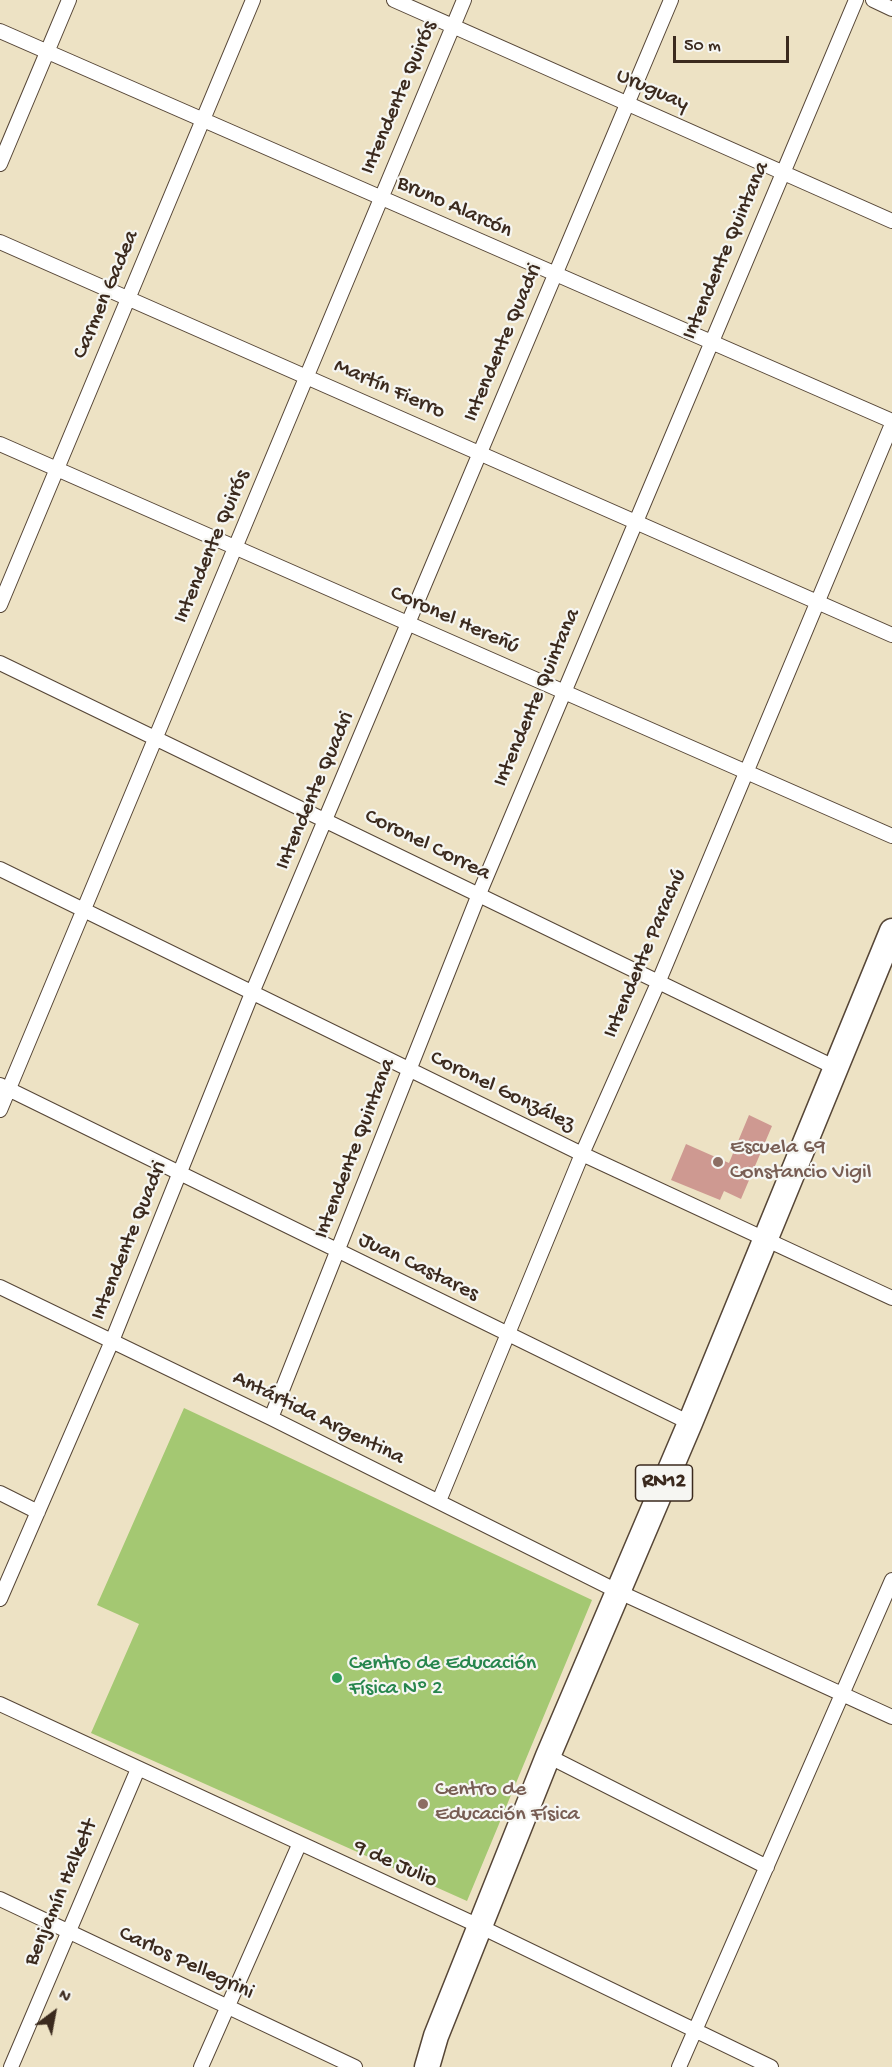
<!DOCTYPE html>
<html>
<head>
<meta charset="utf-8">
<style>
  body { margin:0 }
  #map { position:relative; width:892px; height:2067px; overflow:hidden; background:#ede2c4; font-family:"Gochi Hand",sans-serif }
  canvas { display:block }
  .north { position:absolute; left:24px; top:1983px; width:60px; height:60px; -webkit-text-stroke:4px #f6f6f2; paint-order:stroke; rotate:32deg; font-size:16px; font-weight:700; line-height:24px; text-align:center; color:#3b2a1e }
  .north::after { content:''; display:block; margin:auto; width:21px; height:27px; background:#3b2a1e; clip-path:polygon(50% 0,100% 100%,50% 72%,0 100%) }
  .scale { position:absolute; left:673px; top:36px; width:116px; height:27px; box-sizing:border-box; border:3px solid #3b2a1e; border-top:0; padding-left:8px; font-size:18px; line-height:21px; white-space:nowrap; color:#3b2a1e; -webkit-text-stroke:4px #f6f6f2; paint-order:stroke }
</style>
</head>
<body>
<div id="map">
<canvas width="892" height="2067"></canvas>
<div class="north">N</div>
<div class="scale">50 m</div>
</div>
<script>
const ctx = document.querySelector('canvas').getContext('2d');
ctx.lineJoin = 'round';
function fillPath(path, color) { ctx.fillStyle = color; ctx.fill(path, 'evenodd'); }
function trace(path, color, width, dash) { ctx.strokeStyle = color; ctx.lineWidth = width; ctx.lineCap = dash ? 'butt' : 'round'; ctx.setLineDash(dash || []); ctx.stroke(path); }
function drawText(font, color, halo, rows, align = 'center') {
  ctx.font = font + ' "Gochi Hand",sans-serif'; ctx.lineWidth = 4.5; ctx.setLineDash([]); ctx.textBaseline = 'middle'; ctx.strokeStyle = halo; ctx.fillStyle = color; for (const [text, x, y, turn = 0] of rows) {
    ctx.save(); ctx.translate(x, y); ctx.rotate((+turn || 0) * Math.PI / 180); ctx.textAlign = isNaN(turn) ? turn : align; if (halo) ctx.strokeText(text, 0, 0); ctx.fillText(text, 0, 0); ctx.restore();
  }
}
const green = new Path2D(`
  M184 1408 592 1600 467 1901 91 1733 139 1624 97 1605Z`);
const building = new Path2D(`
  M749 1115 772 1126 741 1199 724 1191 720 1200 671 1180 686 1144 729 1163Z`);
const street = new Path2D(`
  M394 0 892 221
  M873 0 892 9
  M0 31 892 421
  M0 164 69 0
  M0 242 892 635
  M0 444 892 836
  M0 605 253 0
  M0 663 836 1068
  M0 869 582 1154 892 1298
  M0 1085 690 1423
  M0 1110 464 0
  M0 1287 271 1418 617 1591 892 1717
  M271 1418 479 894 856 0
  M0 1493 38 1512
  M439 1501 582 1154 658 983 892 424
  M0 1599 112 1341 252 993 671 0
  M0 1704 479 1926 771 2067
  M548 1756 767 1867
  M0 1899 355 2067
  M11 2067 138 1769
  M201 2067 299 1845
  M679 2067 892 1580`);
const highway = new Path2D(`
  M427 2067 436 2036 548 1756 690 1423 892 931`);
const markers = [
  [718,1162,6,"#8d6e63"],
  [337,1678,6,"#2e9e5b"],
  [423,1804,6,"#8d6e63"]
];
const shields = [
  [664,1483,57]
];
const shieldNames = [
  ["RN12",664,1483]
];
const streetNames = [
  ["Uruguay",652,91,24],
  ["Intendente Quirós",400,98,-67],
  ["Bruno Alarcón",454,208,24],
  ["Intendente Quintana",727,251,-67],
  ["Carmen Gadea",107,295,-67],
  ["Intendente Quadri",504,343,-67],
  ["Martín Fierro",389,390,24],
  ["Intendente Quirós",213,547,-67],
  ["Coronel Hereñú",454,621,24],
  ["Intendente Quintana",538,698,-67],
  ["Intendente Quadri",316,791,-67],
  ["Coronel Correa",427,846,26],
  ["Intendente Parachú",646,954,-67],
  ["Coronel González",502,1092,26],
  ["Intendente Quintana",356,1149,-69],
  ["Intendente Quadri",130,1241,-68],
  ["Juan Castares",418,1268,26],
  ["Antártida Argentina",318,1419,26],
  ["9 de Julio",395,1865,24],
  ["Benjamín Halkett",62,1893,-67],
  ["Carlos Pellegrini",186,1964,25]
];
const educationNames = [
  ["Escuela 69",730,1149],
  ["Constancio Vigil",730,1174],
  ["Centro de",435,1791],
  ["Educación Física",435,1816]
];
const leisureNames = [
  ["Centro de Educación",349,1665],
  ["Física Nº 2",349,1690]
];
fillPath(green, '#a4c872');
fillPath(building, '#ce9991');
trace(street, '#564637', 16);
trace(highway, '#564637', 27);
trace(street, '#fff', 14);
trace(highway, '#fff', 24);
for (const [x, y, r, color] of markers) { const dot = new Path2D(); dot.arc(x, y, r, 0, 2 * Math.PI); ctx.fillStyle = color; ctx.fill(dot); trace(dot, '#f6f6f2', 2); }
for (const [x, y, w] of shields) { const box = new Path2D(); box.roundRect(x - w / 2, y - 18, w, 36, 4.5); ctx.fillStyle = '#f6f6f2'; ctx.fill(box); trace(box, '#3b2a1e', 1.5); }
drawText('bold 21px', '#3b2a1e', null, shieldNames);
drawText('22px', '#3b2a1e', '#f6f6f2', streetNames);
drawText('22px', '#785e54', '#f6f6f2', educationNames, 'left');
drawText('22px', '#27864d', '#f6f6f2', leisureNames, 'left');
</script>
</body>
</html>
